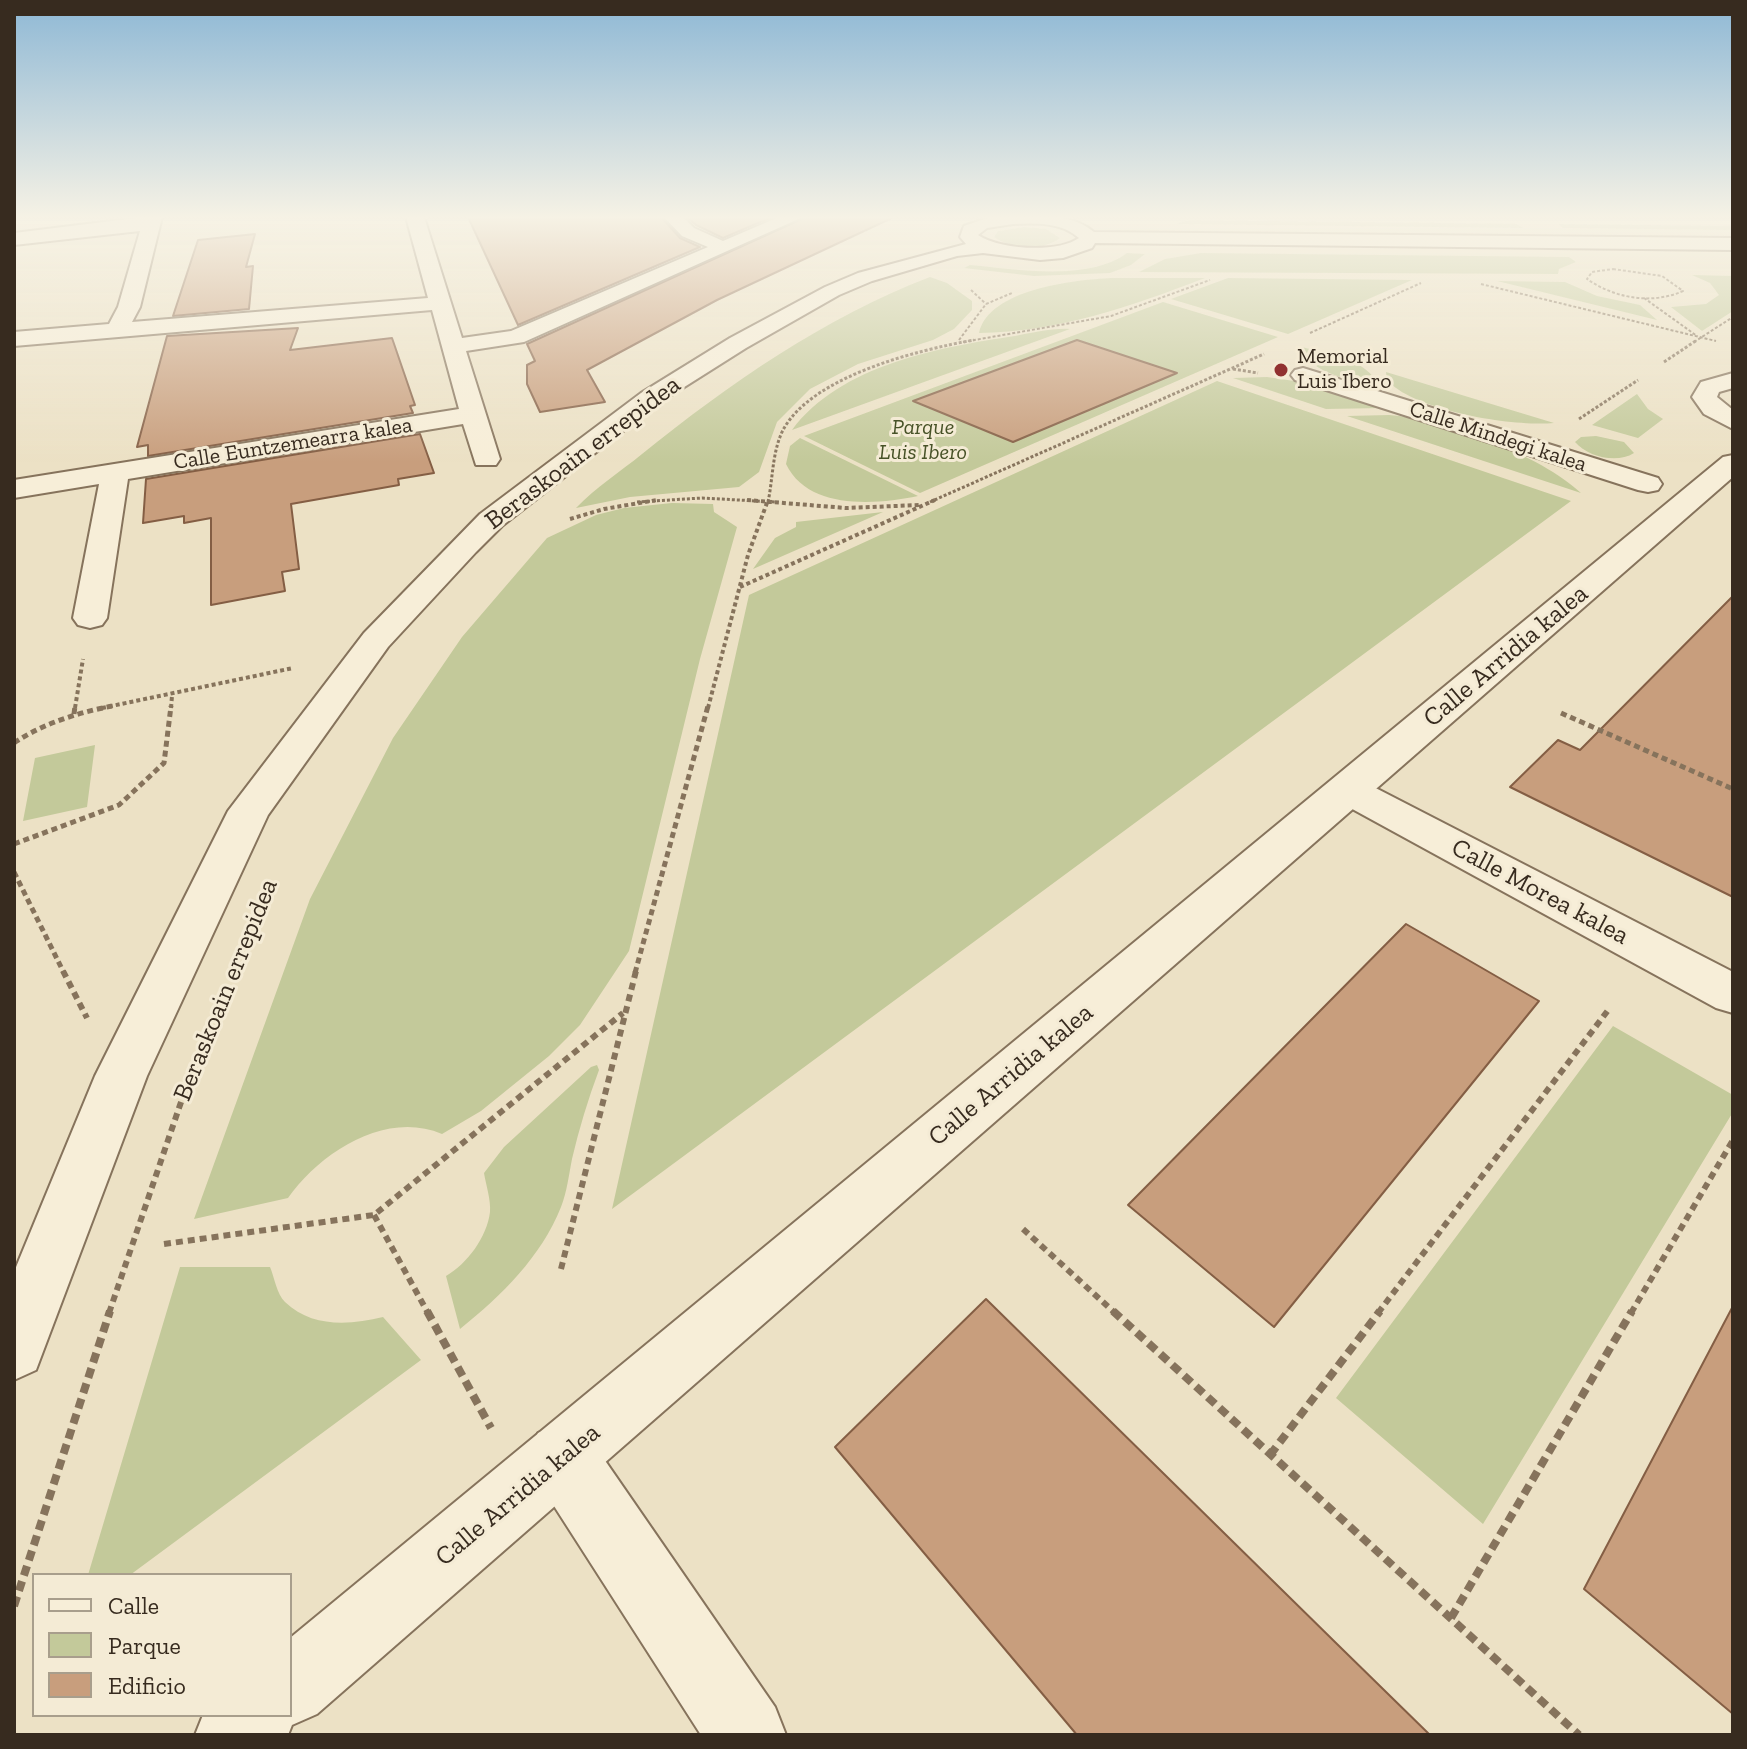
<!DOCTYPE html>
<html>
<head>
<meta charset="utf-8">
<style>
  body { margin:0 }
  #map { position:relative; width:1747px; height:1749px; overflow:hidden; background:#ece1c5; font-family:"Zilla Slab",serif }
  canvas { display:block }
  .frame { position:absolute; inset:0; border:16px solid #372b1f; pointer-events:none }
  .legend { position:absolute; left:32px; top:1573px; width:260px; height:144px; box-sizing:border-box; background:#f4ebd5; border:2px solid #a89e8c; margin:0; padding:10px 14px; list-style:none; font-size:24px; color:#372b1f }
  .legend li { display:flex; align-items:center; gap:16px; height:40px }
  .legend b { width:40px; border:2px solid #a89e8c }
</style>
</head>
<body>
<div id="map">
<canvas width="1747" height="1749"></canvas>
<div class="frame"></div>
<ul class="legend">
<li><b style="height:10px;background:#f7eed8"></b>Calle</li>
<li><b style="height:22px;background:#c3c99a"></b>Parque</li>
<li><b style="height:22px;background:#c89e7d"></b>Edificio</li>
</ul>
</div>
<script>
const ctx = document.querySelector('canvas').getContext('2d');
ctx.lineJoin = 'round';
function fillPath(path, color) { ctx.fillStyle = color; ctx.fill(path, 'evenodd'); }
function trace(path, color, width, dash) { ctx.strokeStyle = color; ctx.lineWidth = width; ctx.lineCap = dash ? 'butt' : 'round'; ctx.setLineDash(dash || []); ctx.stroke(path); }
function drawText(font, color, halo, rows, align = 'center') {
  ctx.font = font + ' "Zilla Slab",serif'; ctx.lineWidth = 6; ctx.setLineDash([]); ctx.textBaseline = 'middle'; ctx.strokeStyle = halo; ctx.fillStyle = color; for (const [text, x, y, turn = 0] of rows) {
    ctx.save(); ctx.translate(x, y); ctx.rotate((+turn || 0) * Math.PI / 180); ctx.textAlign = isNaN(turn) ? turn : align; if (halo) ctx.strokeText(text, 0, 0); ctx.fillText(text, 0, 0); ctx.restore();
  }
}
const green = new Path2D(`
  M1189 220 1517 224 1523 228 1176 224Z
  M1558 224 1733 226V230L1563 228Z
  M1025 227 1046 229 1060 238C1044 251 1010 249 994 237L998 231Z
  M1127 253 1145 254 1131 265 1110 273 1034 276 964 268 970 265C1015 269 1088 282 1127 253Z
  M1201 253 1569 257 1576 262 1559 269 1558 274 1139 272 1165 259Z
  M1692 275 1733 276V311L1702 331 1671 307 1706 304 1719 295 1710 283Z
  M930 277 947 283 972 301V310L954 329 933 340 858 364 810 389 777 422 759 472 739 487 630 497 576 508C596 487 620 472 642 454 729 384 825 317 930 277Z
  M1111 278H1205C1132 306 1058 332 979 333 989 289 1074 280 1111 278Z
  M1228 278 1412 280 1288 334 1171 299Z
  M1497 281 1565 282 1597 296 1640 305 1657 320Z
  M1163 302 1278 337 920 493 804 436Z
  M1070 329 792 430C840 365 940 347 1015 336 1032 333 1052 328 1070 329Z
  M1302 347C1331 355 1366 358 1380 387 1357 381 1307 374 1302 347Z
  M1386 372 1554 423C1514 427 1414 411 1387 380Z
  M1267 377 1301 382 1383 408 1326 409 1233 378Z
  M1217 381 1571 501 612 1209 749 595Z
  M1637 394 1648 409 1663 419 1638 438 1592 425Z
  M1389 415C1443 419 1541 455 1581 493L1347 416Z
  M1596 436 1624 442 1634 453C1617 464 1588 457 1575 442L1581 437Z
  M800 438 918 496C875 505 808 510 786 464L790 446Z
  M672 503 713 504 714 512 737 527 700 659 629 951 580 1025 549 1056 481 1111 442 1134C385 1110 320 1153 288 1198L194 1219 310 899 393 738 462 637 547 538 596 515 624 508Z
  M883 512 753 569 775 538 796 527V522Z
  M95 745 87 807 23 821 35 758Z
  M1613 1026 1733 1095V1112L1483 1524 1336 1398Z
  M597 1065 599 1070C588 1099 579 1129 572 1159 569 1174 567 1192 561 1207 541 1257 502 1295 460 1329L446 1276C467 1264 487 1237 490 1212 491 1200 486 1185 484 1173L504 1147 591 1067Z
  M180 1267H270C274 1276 277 1295 285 1302 312 1328 350 1325 383 1317L421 1360 130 1575H88Z`);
const building = new Path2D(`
  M468 217H661L680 238 700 247 518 325Z
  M687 217H772L723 238 696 225Z
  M806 217H894L717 300 587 370 605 402 540 412 527 384V365L535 361 527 344Z
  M255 234 246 267 253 266 249 309 173 316 198 240Z
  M298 328 290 350 392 338 415 405 410 406 413 413 148 456V445L137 447 167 336Z
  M1077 340 1177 373 1013 442 913 401Z
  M420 434 434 473 398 479 399 485 291 504 299 569 282 572 285 591 211 605V518L184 523V516L143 523 146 479Z
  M1733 596V897L1510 787 1558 740 1580 750Z
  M1406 924 1539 1001 1274 1327 1128 1205Z
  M986 1299 1337 1644 1430 1735H1077L835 1447Z
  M1733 1306V1714L1584 1589Z`);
const pathFar5 = new Path2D(`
  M1613 269 1662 276 1683 291C1652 305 1614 298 1587 279L1592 272Z
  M1481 284 1716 341
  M971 290 986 304
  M1644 298 1697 336
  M1310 333 1421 283
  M959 340 986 304 1012 293
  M963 342 1111 316 1210 280
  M1694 342 1733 317`);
const pathFar4 = new Path2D(`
  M1664 362 1697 340
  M1233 369 1258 373
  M1579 419 1638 380
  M637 502 702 498 775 502
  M768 502C773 479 772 452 783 430 812 376 918 350 974 340
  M930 502 1264 354`);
const pathFar3 = new Path2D(`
  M747 500 846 508 920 505
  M570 519 604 509 657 500
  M740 587 935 500
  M75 708 83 659
  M102 708 293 668
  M171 708 172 696
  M708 708 748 555 768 500`);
const pathFar2 = new Path2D(`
  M1561 713 1733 789
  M74 714 75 706
  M14 743C44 723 77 713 112 706
  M14 844 119 805 164 763 171 706
  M14 872 64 973
  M635 973 708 706`);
const pathFar1 = new Path2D(`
  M63 971 87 1018
  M374 1215 428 1313
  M1023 1229 1115 1313
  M164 1244 374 1215 623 1013
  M561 1269 636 971
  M109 1313 193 1067
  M1378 1313 1609 1009
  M1631 1313 1733 1140`);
const path = new Path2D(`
  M427 1311 491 1428
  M1113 1311 1579 1735
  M1270 1455 1380 1311
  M14 1606 110 1311
  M1451 1618 1632 1311`);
const pedestrian = new Path2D(`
  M1303 368 1658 478 1662 484 1658 490 1648 492 1638 490 1295 380 1291 375 1295 370Z`);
const minor = new Path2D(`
  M144 217H162L140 307 132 322 428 298 406 217H424L462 338 511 331 708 247 682 236 664 217H683L694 228 723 241 779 217H803L524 342 466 351 500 459 496 465H476L463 424 128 479 107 618 102 625 90 628 78 625 73 618 99 484 14 498V480L459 409 432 310 14 346V332L109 324 118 307 140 231 14 245V233Z
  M1348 777 1362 781 1733 972V1013L1716 1008 1334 799 1328 790 1334 781Z
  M562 1423 586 1433 775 1707 786 1735H701L538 1481 528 1457 538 1433Z`);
const tertiary = new Path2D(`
  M990 217C1023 217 1067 209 1094 232L1733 238V250L1095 243 1092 248 1063 258 1040 260 983 253 957 256 872 281 839 295 746 348 659 403 502 526 476 552 388 647 268 815 147 1076 36 1370 14 1380V1272L95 1076 228 811 364 633 480 514 641 393 730 338 825 287 858 273 966 244 960 237 964 226ZM1013 224C1036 223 1061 222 1079 238 1058 253 1000 250 978 235L987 228Z
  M1733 373V388L1719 392 1717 397 1733 410V429L1704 414 1692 397 1701 382Z
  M1733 455V477L317 1714 292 1725 288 1735H195L203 1715H290V1638L1723 457Z`);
const markers = [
  [1281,370,8,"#913130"]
];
const farPoinames = [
  ["Memorial",1297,357],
  ["Luis Ibero",1297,382]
];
const farParknames = [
  ["Parque",923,428],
  ["Luis Ibero",923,453]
];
const farStreetnames = [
  ["Calle Mindegi kalea",1498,437,18],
  ["Calle Euntzemearra kalea",293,444,-9]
];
const streetNames = [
  ["Beraskoain errepidea",583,453,-37],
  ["Calle Arridia kalea",1506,656,-40],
  ["Calle Morea kalea",1540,892,28],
  ["Beraskoain errepidea",226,990,-68],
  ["Calle Arridia kalea",1011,1075,-40],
  ["Calle Arridia kalea",518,1495,-40]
];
fillPath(green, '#c3c99a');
fillPath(building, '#c89e7d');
trace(building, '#845e44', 2);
trace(pedestrian, '#86735c', 4);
trace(minor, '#86735c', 4);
trace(tertiary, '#86735c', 4);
trace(pathFar5, '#86735c', 2, [3, 2]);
trace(pathFar4, '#86735c', 3, [3, 2]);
trace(pathFar3, '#86735c', 4, [4, 3]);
trace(pathFar2, '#86735c', 5, [6, 4]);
trace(pathFar1, '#86735c', 6, [7, 5]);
trace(path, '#86735c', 8, [10, 6]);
fillPath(pedestrian, '#f7eed8');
fillPath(minor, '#f7eed8');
fillPath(tertiary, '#f7eed8');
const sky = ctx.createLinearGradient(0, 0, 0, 462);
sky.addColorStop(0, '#8eb8d5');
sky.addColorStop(0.47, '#f6f2e5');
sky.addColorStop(1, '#f6f2e500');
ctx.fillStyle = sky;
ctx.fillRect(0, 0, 1747, 462);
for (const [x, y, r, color] of markers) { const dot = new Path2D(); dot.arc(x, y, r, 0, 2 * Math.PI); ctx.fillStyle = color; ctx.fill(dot); trace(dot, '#f4ebd5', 3); }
drawText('22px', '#372b1f', '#f4ebd5', farPoinames, 'left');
drawText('italic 22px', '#475227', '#f4ebd5', farParknames);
drawText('22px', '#372b1f', '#f4ebd5', farStreetnames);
drawText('26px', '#372b1f', '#f4ebd5', streetNames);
</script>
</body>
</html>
